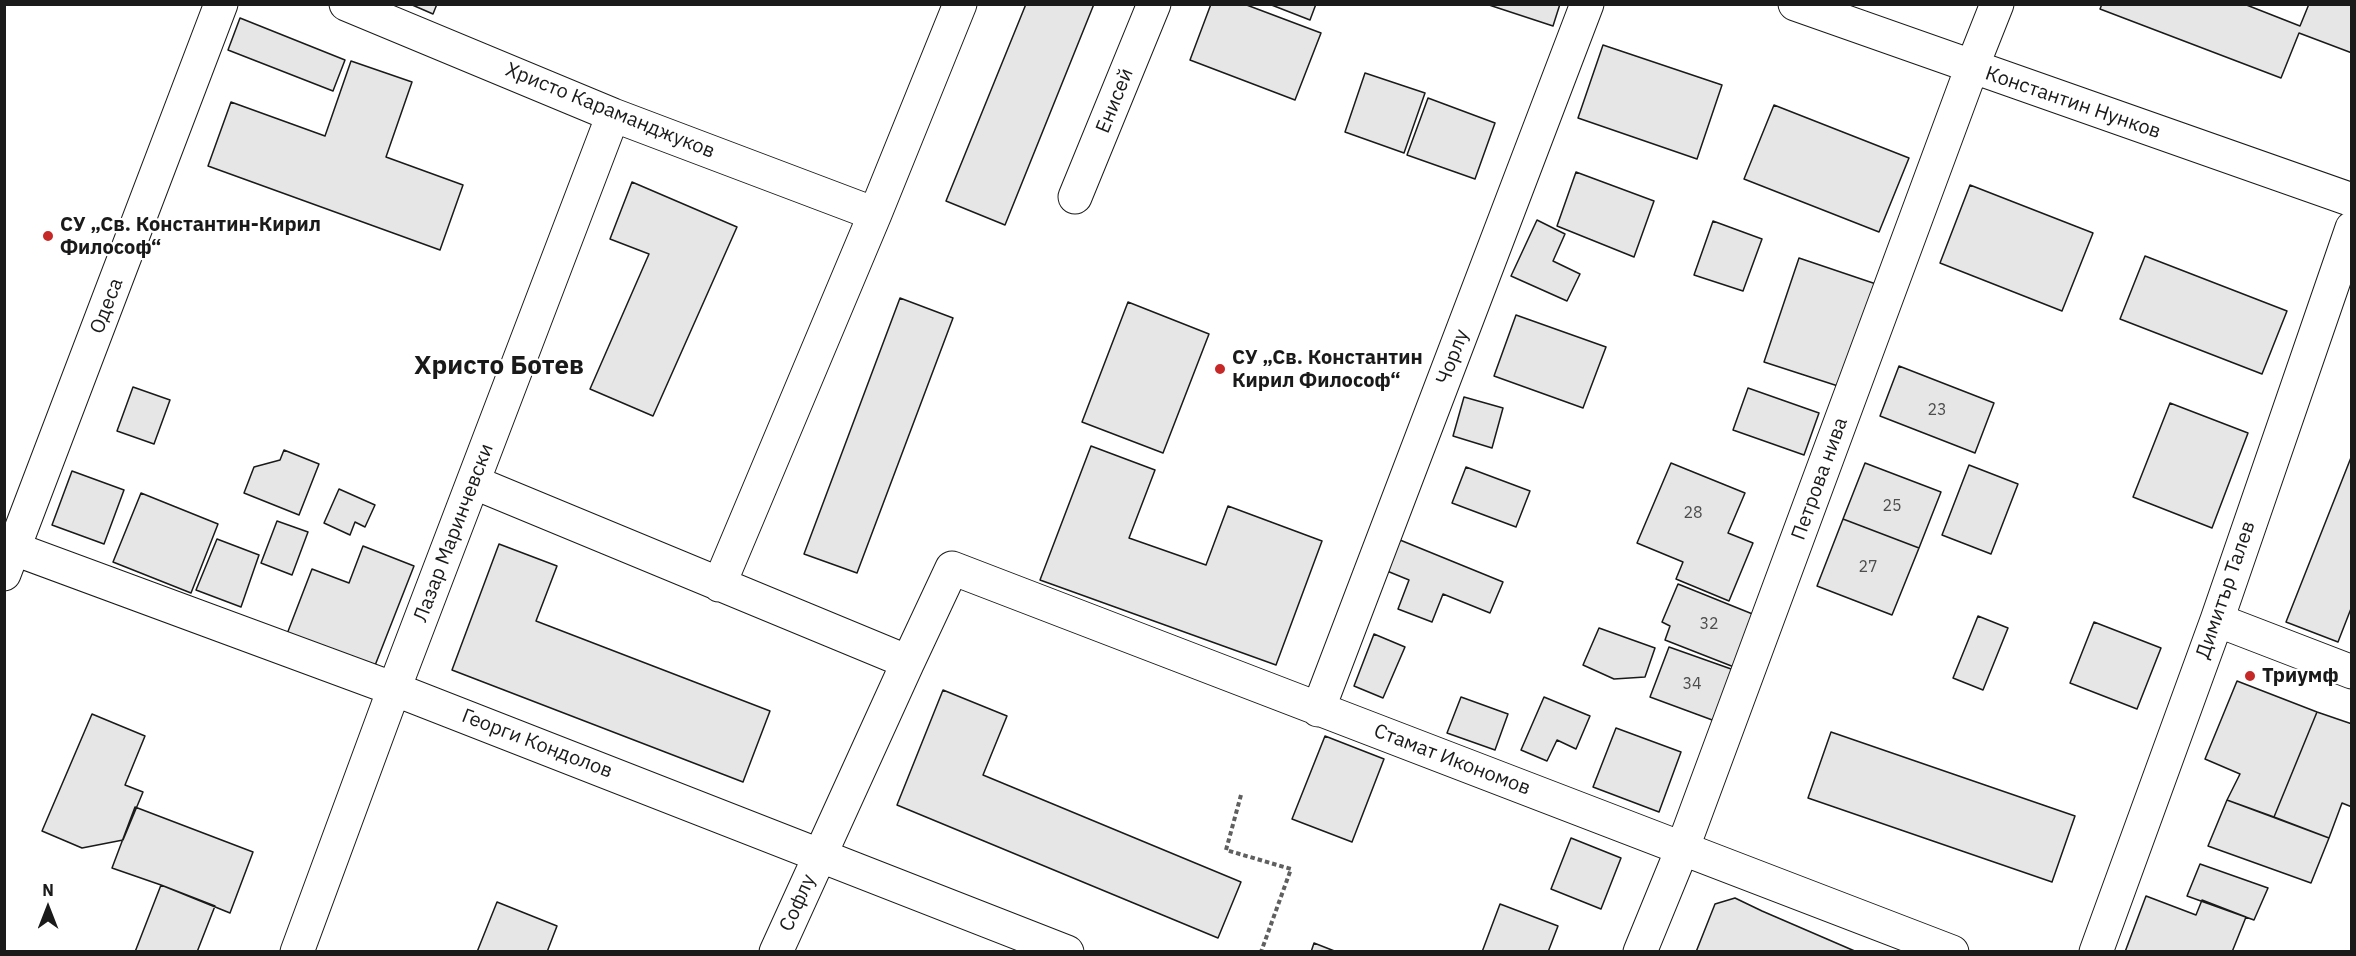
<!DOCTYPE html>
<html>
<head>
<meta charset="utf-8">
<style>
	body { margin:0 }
	#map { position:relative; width:2356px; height:956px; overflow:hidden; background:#fff; font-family:"IBM Plex Sans",sans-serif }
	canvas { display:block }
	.frame { position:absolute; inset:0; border:6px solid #1a1a1a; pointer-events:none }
	.north { position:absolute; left:18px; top:878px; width:60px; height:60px; -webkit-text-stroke:4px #fff; paint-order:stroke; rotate:0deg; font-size:16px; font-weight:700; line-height:24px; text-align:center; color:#1a1a1a }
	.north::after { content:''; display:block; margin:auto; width:21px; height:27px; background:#1a1a1a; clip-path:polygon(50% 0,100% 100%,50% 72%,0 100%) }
</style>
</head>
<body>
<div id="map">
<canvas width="2356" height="956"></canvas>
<div class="frame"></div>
<div class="north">N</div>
</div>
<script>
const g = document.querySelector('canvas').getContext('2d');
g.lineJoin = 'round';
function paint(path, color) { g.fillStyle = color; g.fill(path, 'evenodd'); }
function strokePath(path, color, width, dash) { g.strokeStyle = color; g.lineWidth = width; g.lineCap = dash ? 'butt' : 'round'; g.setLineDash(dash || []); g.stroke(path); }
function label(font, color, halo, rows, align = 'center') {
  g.font = font + ' "IBM Plex Sans",sans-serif'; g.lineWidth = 4.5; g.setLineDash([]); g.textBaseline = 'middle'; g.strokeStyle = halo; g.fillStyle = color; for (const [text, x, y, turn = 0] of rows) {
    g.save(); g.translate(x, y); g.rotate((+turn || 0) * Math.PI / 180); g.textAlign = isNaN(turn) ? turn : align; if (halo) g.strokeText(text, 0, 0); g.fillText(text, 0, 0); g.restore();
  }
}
const building = new Path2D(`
	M 410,4 L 437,4 L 433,14 Z
	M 1026,4 L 1094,4 L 1005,225 L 946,201 Z
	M 1211,4 L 1244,4 L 1321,33 L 1295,100 L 1190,60 Z
	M 1269,4 L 1316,4 L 1310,20 Z
	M 1486,4 L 1560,4 L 1553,26 Z
	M 2102,4 L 2244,4 L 2300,26 L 2309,4 L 2352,4 L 2352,53 L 2299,33 L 2281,78 L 2100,9 Z
	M 240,18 L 345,60 L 333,91 L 228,50 Z
	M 1603,45 L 1722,85 L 1697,159 L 1578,118 Z
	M 351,61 L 412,82 L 386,157 L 463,185 L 440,250 L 208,166 L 231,102 L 325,136 Z
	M 1365,73 L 1425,93 L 1404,153 L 1345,132 Z
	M 1428,98 L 1495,123 L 1475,179 L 1407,155 Z
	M 1774,105 L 1909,158 L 1879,232 L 1744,179 Z
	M 1576,172 L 1654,201 L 1634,257 L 1557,226 Z
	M 632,182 L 737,227 L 653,416 L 590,389 L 649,254 L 610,239 Z
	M 1970,185 L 2093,233 L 2062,311 L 1940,263 Z
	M 1537,220 L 1565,234 L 1553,261 L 1580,274 L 1567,301 L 1511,276 Z
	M 1713,221 L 1762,239 L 1743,291 L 1694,275 Z
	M 2145,256 L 2287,311 L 2262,374 L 2120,319 Z
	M 1799,258 L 1876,284 L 1841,387 L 1764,362 Z
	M 900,298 L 953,318 L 857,573 L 804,554 Z
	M 1128,302 L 1209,334 L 1163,453 L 1082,422 Z
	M 1516,315 L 1606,347 L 1583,408 L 1494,376 Z
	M 1899,366 L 1994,403 L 1975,453 L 1880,416 Z
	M 133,387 L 170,400 L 154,444 L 117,431 Z
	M 1748,388 L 1819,413 L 1804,455 L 1733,430 Z
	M 1464,397 L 1503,408 L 1492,448 L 1453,436 Z
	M 2170,403 L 2248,433 L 2212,528 L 2133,497 Z
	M 1091,446 L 1155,470 L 1129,538 L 1206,565 L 1228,506 L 1322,541 L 1276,665 L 1040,580 Z
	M 284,450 L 319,464 L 299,515 L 244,493 L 254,467 L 280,460 Z
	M 2352,455 L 2352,606 L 2338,642 L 2286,622 Z
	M 1671,463 L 1745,493 L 1728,533 L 1753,543 L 1729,601 L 1676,579 L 1683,562 L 1637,543 Z
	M 1865,463 L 1941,492 L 1919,548 L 1843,519 Z
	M 1969,465 L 2018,484 L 1991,554 L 1942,535 Z
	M 1466,467 L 1530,491 L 1516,527 L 1452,503 Z
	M 72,471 L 124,490 L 104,544 L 52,525 Z
	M 339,489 L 375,505 L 365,527 L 355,522 L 350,535 L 324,523 Z
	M 141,493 L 218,524 L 191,593 L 113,562 Z
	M 1843,519 L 1919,548 L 1892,615 L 1817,586 Z
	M 277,521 L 308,532 L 292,575 L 261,563 Z
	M 217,539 L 259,555 L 241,607 L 196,590 Z
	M 1400,540 L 1503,582 L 1490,613 L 1443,594 L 1432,622 L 1398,609 L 1409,580 L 1387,571 Z
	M 499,544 L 557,566 L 536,621 L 770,711 L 743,782 L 452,670 Z
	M 363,546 L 414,566 L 374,668 L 287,634 L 312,569 L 349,583 Z
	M 1678,584 L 1755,615 L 1734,667 L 1665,640 L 1670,626 L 1662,622 Z
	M 1978,616 L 2008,628 L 1983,690 L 1953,678 Z
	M 2094,622 L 2161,648 L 2137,709 L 2070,683 Z
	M 1599,628 L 1655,648 L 1645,677 L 1614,679 L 1583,665 Z
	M 1374,634 L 1405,647 L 1383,698 L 1354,686 Z
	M 1669,647 L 1734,670 L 1715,721 L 1650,697 Z
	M 2237,681 L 2317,712 L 2274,817 L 2227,800 L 2240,774 L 2205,759 Z
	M 943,690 L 1007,716 L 983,775 L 1241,882 L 1218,938 L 897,805 Z
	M 1461,697 L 1508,714 L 1495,750 L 1447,733 Z
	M 1544,697 L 1590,716 L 1576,749 L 1557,740 L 1547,761 L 1521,750 Z
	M 2317,712 L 2352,724 L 2352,807 L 2342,803 L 2329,838 L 2274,817 Z
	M 92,714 L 145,736 L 125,785 L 143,792 L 123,840 L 82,848 L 42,831 Z
	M 1616,728 L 1681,752 L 1659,812 L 1593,787 Z
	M 1831,732 L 2075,816 L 2052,882 L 1808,798 Z
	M 1325,736 L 1384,759 L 1352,842 L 1292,819 Z
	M 2227,800 L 2329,838 L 2311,883 L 2208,846 Z
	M 135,807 L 253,852 L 230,913 L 161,885 L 112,868 Z
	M 1571,838 L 1621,858 L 1601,909 L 1551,889 Z
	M 2200,864 L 2268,888 L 2254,920 L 2187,896 Z
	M 161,885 L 215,906 L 197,952 L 135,952 Z
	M 2146,896 L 2196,915 L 2202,900 L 2246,917 L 2232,952 L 2125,952 Z
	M 1735,898 L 1762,911 L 1857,952 L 1696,952 L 1715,904 Z
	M 497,902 L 557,926 L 547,952 L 477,952 Z
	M 1500,904 L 1558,926 L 1548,952 L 1482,952 Z
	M 1314,943 L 1337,952 L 1311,952 Z`);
paint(building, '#e6e6e6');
strokePath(building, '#1a1a1a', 1.5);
const minor = new Path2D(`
	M 346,4 L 613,115 L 875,214
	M 1795,4 L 2352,200
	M 1075,197 L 1154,4
	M 473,482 L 908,662 L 952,568 L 1952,952
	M 4,545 L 394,689 L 1067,952
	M 4,574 L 221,4
	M 719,585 L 875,214 L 960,4
	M 2217,620 L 2352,672
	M 1318,710 L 1587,4
	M 297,952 L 394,689 L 613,115
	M 776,952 L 908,662
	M 1640,952 L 1683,847 L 1972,67 L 1997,4
	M 2096,952 L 2217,620 L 2352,228`);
strokePath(minor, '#1a1a1a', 35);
strokePath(new Path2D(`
	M 1241,795 L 1226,850 L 1291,869 L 1261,952`), '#5f5f5f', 4, [4.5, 3]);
strokePath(minor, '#fff', 33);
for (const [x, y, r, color] of [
	[48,236,6,"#c62828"],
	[1220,369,6,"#c62828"],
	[2250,676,6,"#c62828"]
]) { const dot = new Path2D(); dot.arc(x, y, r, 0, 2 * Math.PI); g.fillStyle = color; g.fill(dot); strokePath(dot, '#fff', 2); }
label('16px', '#4d4d4d', null, [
	["23",1937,410],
	["25",1892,506],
	["28",1693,513],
	["27",1868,567],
	["32",1709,624],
	["34",1692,684]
]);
label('20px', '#1a1a1a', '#fff', [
	["Енисей",1115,101,-68],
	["Константин Нунков",2073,103,19],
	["Христо Караманджуков",610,111,22],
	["Одеса",107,306,-69],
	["Чорлу",1453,357,-69],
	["Петрова нива",1820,479,-70],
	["Лазар Маринчевски",454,533,-69],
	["Димитър Талев",2226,590,-71],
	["Георги Кондолов",537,744,21],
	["Стамат Икономов",1452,760,21],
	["Софлу",798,903,-66]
]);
label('bold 20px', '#1a1a1a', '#fff', [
	["СУ „Св. Константин-Кирил",60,225],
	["Философ“",60,248],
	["СУ „Св. Константин",1232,358],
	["Кирил Философ“",1232,381],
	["Триумф",2262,676]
], 'left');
label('bold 26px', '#1a1a1a', '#fff', [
	["Христо Ботев",499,366]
]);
</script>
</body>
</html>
